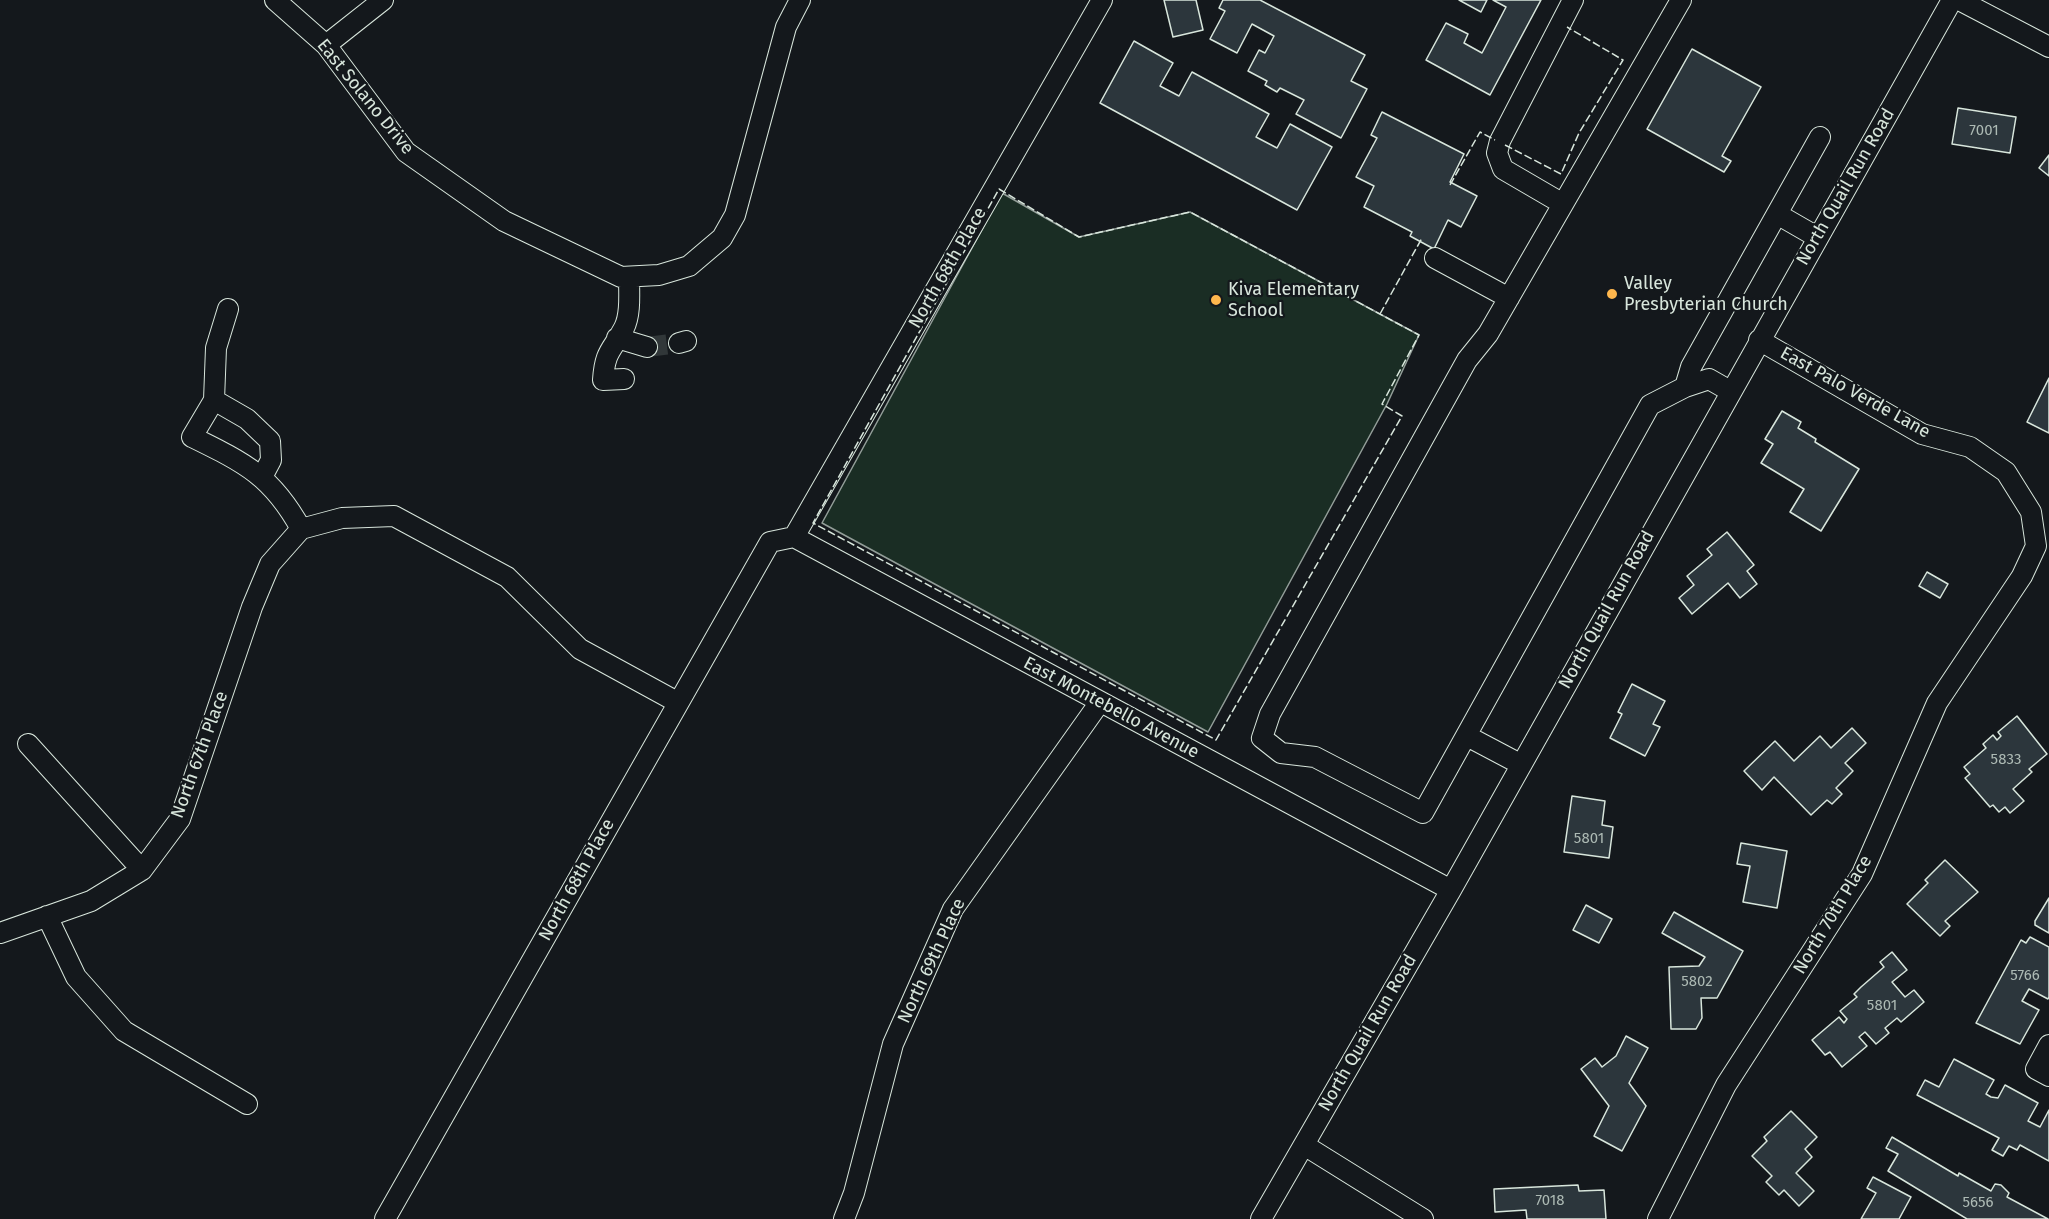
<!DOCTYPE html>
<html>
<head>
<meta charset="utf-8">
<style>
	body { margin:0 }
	canvas { display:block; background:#14181c }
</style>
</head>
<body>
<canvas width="2049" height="1219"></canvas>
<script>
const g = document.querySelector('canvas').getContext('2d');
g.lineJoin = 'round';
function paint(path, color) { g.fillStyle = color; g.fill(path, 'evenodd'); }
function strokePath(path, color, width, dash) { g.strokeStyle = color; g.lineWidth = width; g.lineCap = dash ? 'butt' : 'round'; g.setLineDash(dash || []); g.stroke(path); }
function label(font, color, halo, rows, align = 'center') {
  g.font = font + ' "Fira Sans",sans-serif'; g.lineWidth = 4.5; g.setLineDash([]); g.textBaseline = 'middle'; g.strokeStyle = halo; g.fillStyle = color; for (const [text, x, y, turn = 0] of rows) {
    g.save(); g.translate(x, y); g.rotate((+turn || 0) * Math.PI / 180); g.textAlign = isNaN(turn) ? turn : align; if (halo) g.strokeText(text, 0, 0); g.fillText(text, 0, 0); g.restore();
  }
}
const green = new Path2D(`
	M 1002,193 L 1079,237 L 1190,212 L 1419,335 L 1387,404 L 1208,732 L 822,523 Z`);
paint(green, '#1a2d24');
strokePath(green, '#939e99', 1.5);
const building = new Path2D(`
	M 1164,0 L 1196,0 L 1203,30 L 1173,37 Z
	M 1223,0 L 1260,0 L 1365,55 L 1351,81 L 1367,89 L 1341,138 L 1296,114 L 1304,100 L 1280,88 L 1277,92 L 1265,85 L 1267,81 L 1248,71 L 1259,50 L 1265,53 L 1274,36 L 1252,24 L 1237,53 L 1210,39 L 1225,11 L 1219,8 Z
	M 1459,0 L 1487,0 L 1481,12 Z
	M 1493,0 L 1541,0 L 1490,95 L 1426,60 L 1446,23 L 1468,34 L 1464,43 L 1482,53 L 1506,7 Z
	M 1134,41 L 1173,63 L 1160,86 L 1179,96 L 1192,72 L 1269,114 L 1256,137 L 1277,148 L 1290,124 L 1332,147 L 1297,210 L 1100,103 Z
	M 1692,49 L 1761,87 L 1722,156 L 1731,161 L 1724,172 L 1647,129 Z
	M 1958,108 L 2016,117 L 2010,153 L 1952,144 Z
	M 1382,112 L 1464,154 L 1450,182 L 1477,196 L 1461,227 L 1448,220 L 1434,249 L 1410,236 L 1412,232 L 1364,207 L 1374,186 L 1356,177 L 1377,138 L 1371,135 Z
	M 2049,155 L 2049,176 L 2039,168 Z
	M 2049,378 L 2049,433 L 2027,422 Z
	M 1782,411 L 1801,422 L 1798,428 L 1816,439 L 1815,442 L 1859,469 L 1821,531 L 1790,512 L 1804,489 L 1761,463 L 1773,444 L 1765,439 Z
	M 1727,532 L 1754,565 L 1747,571 L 1757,584 L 1740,598 L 1728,583 L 1692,614 L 1679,598 L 1694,585 L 1687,576 L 1712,555 L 1707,549 Z
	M 1927,572 L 1948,584 L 1940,598 L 1919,586 Z
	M 1632,684 L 1665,701 L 1653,724 L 1660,727 L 1645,756 L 1610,738 L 1622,714 L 1618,712 Z
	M 2017,716 L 2047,754 L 2029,769 L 2032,772 L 2013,789 L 2024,801 L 2010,813 L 2005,807 L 1999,812 L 1993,805 L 1990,807 L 1965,778 L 1970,774 L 1964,767 L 1986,748 L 1983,744 L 1993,735 L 1997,740 L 2001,736 L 1998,732 Z
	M 1852,728 L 1866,743 L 1845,763 L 1853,771 L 1836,788 L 1842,794 L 1832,804 L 1827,800 L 1811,815 L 1774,777 L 1762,790 L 1744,771 L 1775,741 L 1794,761 L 1820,736 L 1831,748 Z
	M 1572,796 L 1605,801 L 1602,825 L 1613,827 L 1609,858 L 1564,852 Z
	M 1741,843 L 1787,851 L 1777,908 L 1743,902 L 1750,866 L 1737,864 Z
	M 1945,860 L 1978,892 L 1945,921 L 1950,926 L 1940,936 L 1907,904 L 1928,883 L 1925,880 Z
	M 2049,898 L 2049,933 L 2035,925 L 2035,921 Z
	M 1586,905 L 1612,919 L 1599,943 L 1573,930 Z
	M 1674,912 L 1743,951 L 1717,998 L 1701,998 L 1702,1018 L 1696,1029 L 1671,1029 L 1669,967 L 1699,966 L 1705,957 L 1662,933 Z
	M 2030,937 L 2049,947 L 2049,997 L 2048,999 L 2029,989 L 2022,1001 L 2039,1010 L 2020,1044 L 1976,1023 L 2021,940 L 2026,943 Z
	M 1892,952 L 1907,970 L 1892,982 L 1905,997 L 1914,990 L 1924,1002 L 1901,1022 L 1897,1018 L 1885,1028 L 1889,1033 L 1876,1044 L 1865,1032 L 1859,1037 L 1867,1046 L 1842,1067 L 1830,1052 L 1825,1055 L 1812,1040 L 1839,1017 L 1844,1023 L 1847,1019 L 1840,1011 L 1857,997 L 1854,994 L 1861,987 L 1884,967 L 1880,962 Z
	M 1626,1036 L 1648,1048 L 1629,1083 L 1646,1106 L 1622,1151 L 1594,1136 L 1609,1106 L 1581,1069 L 1595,1058 L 1602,1067 L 1616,1056 Z
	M 1954,1059 L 1994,1080 L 1986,1094 L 1991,1097 L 1998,1098 L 2005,1085 L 2038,1103 L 2028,1121 L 2040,1127 L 2049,1110 L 2049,1161 L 2020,1145 L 2017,1150 L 2009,1146 L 2003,1156 L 1992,1150 L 1999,1138 L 1917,1095 L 1925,1080 L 1939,1087 Z
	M 1791,1111 L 1817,1137 L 1805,1149 L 1812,1157 L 1796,1173 L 1814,1191 L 1799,1206 L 1784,1190 L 1779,1195 L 1766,1182 L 1772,1176 L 1752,1156 L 1767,1141 L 1764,1137 Z
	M 1892,1137 L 1958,1176 L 1959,1173 L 1991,1191 L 1995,1184 L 2001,1185 L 2009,1193 L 2007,1197 L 2048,1219 L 1967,1219 L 1888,1171 L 1898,1154 L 1886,1148 Z
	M 1873,1177 L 1911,1197 L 1899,1219 L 1861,1219 L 1876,1193 L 1867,1188 Z
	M 1578,1185 L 1579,1191 L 1604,1190 L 1606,1219 L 1527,1219 L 1526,1210 L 1495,1212 L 1494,1189 Z`);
paint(building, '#2c363c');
strokePath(building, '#d8e6dc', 1.5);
strokePath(new Path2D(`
	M 647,347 L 679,343`), '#313739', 20, [20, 10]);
const minor = new Path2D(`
	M 275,0 L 326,45 L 406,152 L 504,221 L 621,277 L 659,275 L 689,266 L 722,238 L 735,215 L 786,27 L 800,0
	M 1681,0 L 1488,334 L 1467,360 L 1270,714 L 1262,738 L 1281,753 L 1315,757 L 1423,813 L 1650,405 L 1685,387 L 1691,367 L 1820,137
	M 1959,0 L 2049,47
	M 326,45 L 383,0
	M 1563,204 L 1503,169 L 1497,153 L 1500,141 L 1573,0
	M 1777,214 L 1817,237
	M 1435,258 L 1509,298
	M 228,309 L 216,348 L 214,400 L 192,437 C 245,463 272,476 301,529
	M 617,338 L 647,347
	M 679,343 L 686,341
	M 624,379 L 603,380 C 605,350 612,351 624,328 C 631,314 629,293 629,277
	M 1685,387 L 1709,379 L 1730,391
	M 214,400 L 247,419 L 270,441 L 271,460 L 262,477
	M 301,529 L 342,518 L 394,516 L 507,577 L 580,649 L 677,702
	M 794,537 L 1102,0
	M 1467,736 L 1520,764
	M 28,744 L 142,870
	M 47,916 L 76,977 L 124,1031 L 247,1104
	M 0,933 L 91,901 L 142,870 L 180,819 L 252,607 L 270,564 L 301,529
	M 2049,1045 L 2036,1069 L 2049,1076
	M 1304,1145 L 1423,1219
	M 385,1219 L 770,542 L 794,537 L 1451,890
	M 844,1219 L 854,1193 L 893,1044 L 953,909 L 1100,702
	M 1261,1219 L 1451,890 L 1952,0
	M 1658,1219 L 1726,1085 L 1862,874 L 1937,703 L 2022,576 L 2036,546 L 2031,512 L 2006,472 L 1970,447 L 1922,434 L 1759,340`);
strokePath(minor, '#d8e6dc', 22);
strokePath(minor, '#14181c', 20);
strokePath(new Path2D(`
	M 1505,145 L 1561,174 L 1579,133 L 1623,60 L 1567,27
	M 1450,185 L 1480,132 L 1495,140
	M 999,189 L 1079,237 L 1190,212 L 1419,335 L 1382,404 L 1402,416 L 1216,740 L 813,523 Z
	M 1380,314 L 1422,238`), '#d8e6dc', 1.5, [8, 3]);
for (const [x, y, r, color] of [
	[1612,294,6,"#ffb74d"],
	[1216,300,6,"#ffb74d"]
]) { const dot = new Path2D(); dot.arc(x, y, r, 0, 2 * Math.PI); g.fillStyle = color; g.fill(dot); strokePath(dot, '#14181c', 2); }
label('15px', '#adbab4', null, [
	["7001",1984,131],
	["5833",2006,760],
	["5801",1589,839],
	["5766",2025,976],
	["5802",1697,982],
	["5801",1882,1006],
	["7018",1550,1201],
	["5656",1978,1203]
]);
label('18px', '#d8e6dc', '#14181c', [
	["East Solano Drive",365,97,51],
	["North Quail Run Road",1846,187,-60],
	["North 68th Place",948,268,-60],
	["East Palo Verde Lane",1855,393,29],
	["North Quail Run Road",1607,610,-61],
	["East Montebello Avenue",1111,708,28],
	["North 67th Place",200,755,-70],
	["North 68th Place",577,880,-61],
	["North 70th Place",1833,915,-59],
	["North 69th Place",932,961,-65],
	["North Quail Run Road",1368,1033,-60]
]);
label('18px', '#d8e6dc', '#14181c', [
	["Valley",1624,284],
	["Presbyterian Church",1624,305],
	["Kiva Elementary",1228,290],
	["School",1228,311]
], 'left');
</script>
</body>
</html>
